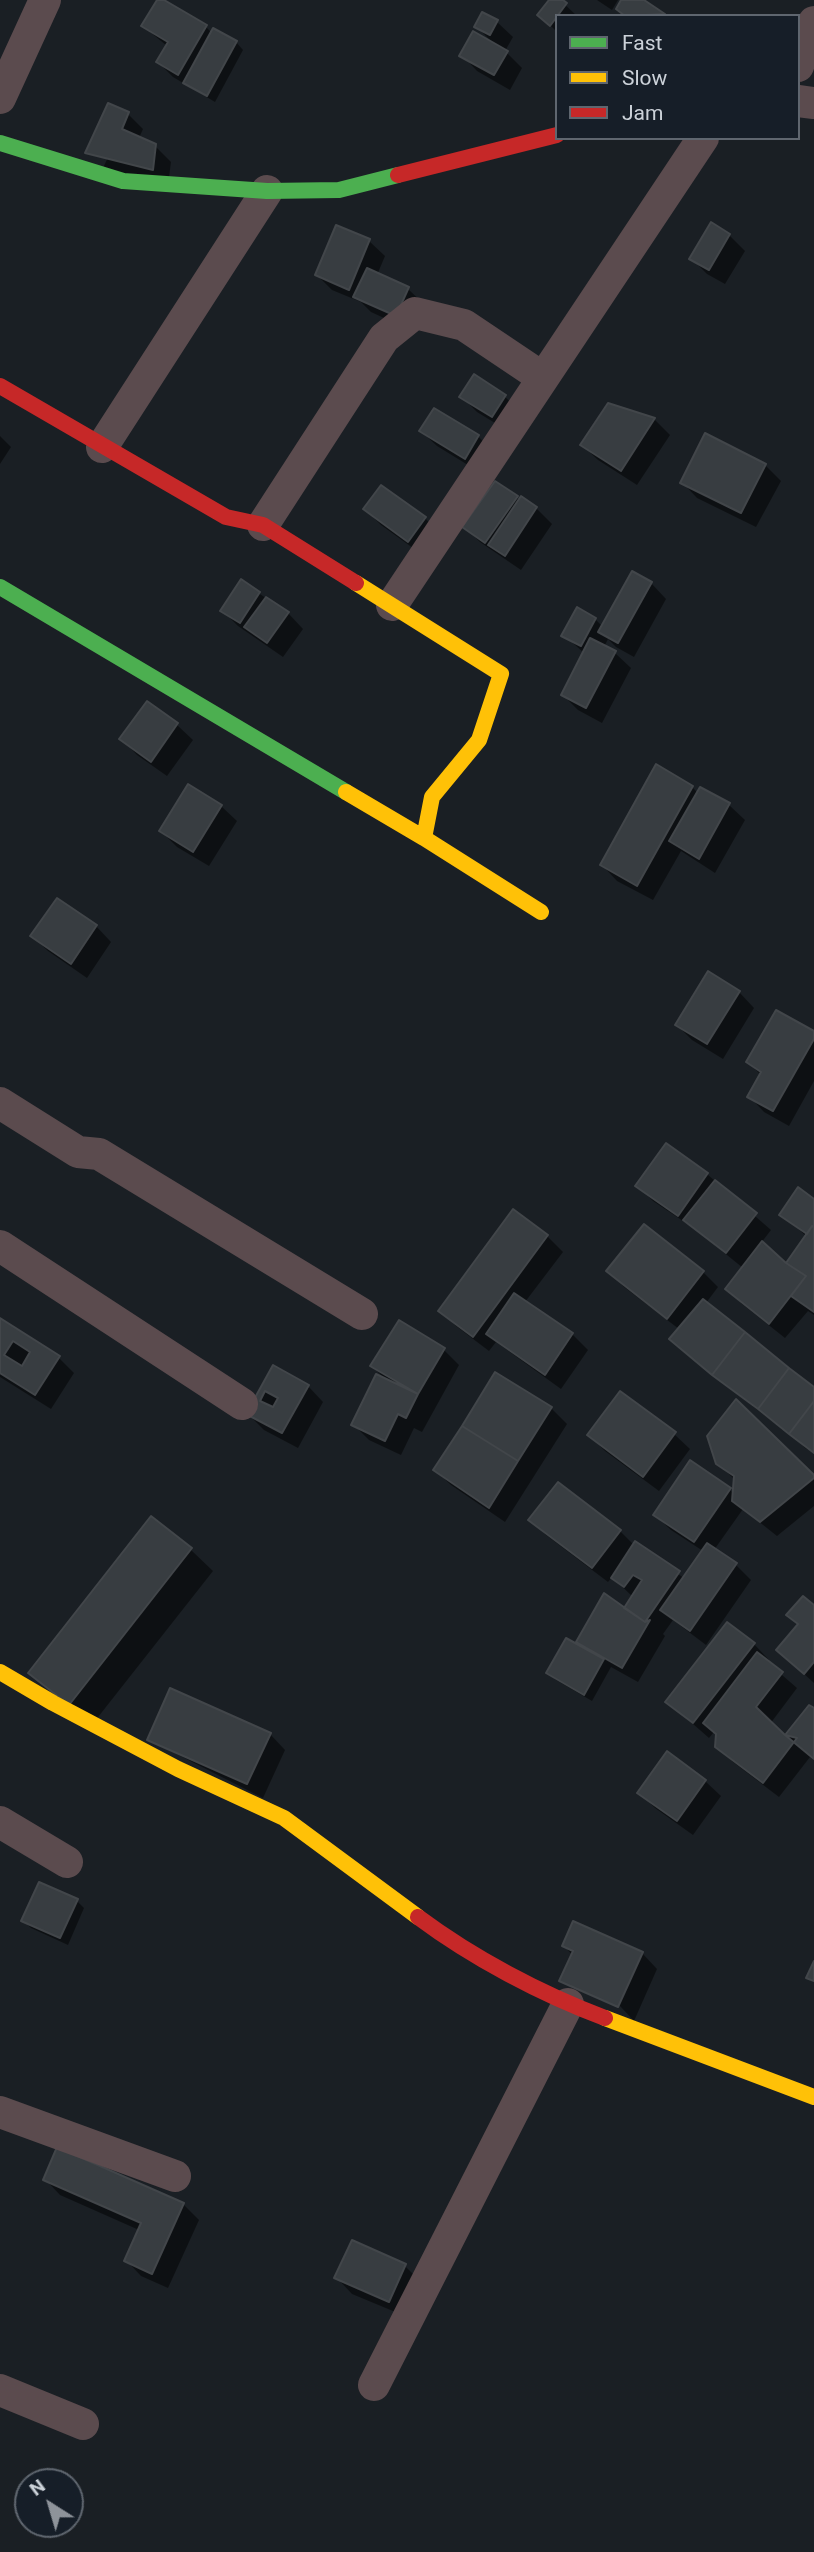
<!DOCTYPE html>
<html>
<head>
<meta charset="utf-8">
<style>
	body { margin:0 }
	#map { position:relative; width:814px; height:2552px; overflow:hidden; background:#1a1f24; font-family:Roboto,sans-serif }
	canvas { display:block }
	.legend { position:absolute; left:555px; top:14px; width:245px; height:126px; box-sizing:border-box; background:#161e28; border:2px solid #5f666f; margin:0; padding:9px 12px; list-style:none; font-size:21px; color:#ccd2d9 }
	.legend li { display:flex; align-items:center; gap:14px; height:35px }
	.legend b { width:35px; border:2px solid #5f666f }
	.north { position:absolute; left:14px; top:2468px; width:70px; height:70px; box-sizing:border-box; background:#161e28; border:2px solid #5f666f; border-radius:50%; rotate:323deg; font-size:19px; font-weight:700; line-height:28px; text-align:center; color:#ccd2d9 }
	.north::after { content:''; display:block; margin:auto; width:24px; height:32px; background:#8e939a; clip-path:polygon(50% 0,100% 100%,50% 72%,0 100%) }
</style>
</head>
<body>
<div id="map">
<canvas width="814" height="2552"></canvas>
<ul class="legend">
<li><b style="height:9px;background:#4caf50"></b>Fast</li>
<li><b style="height:9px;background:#ffc107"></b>Slow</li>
<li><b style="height:9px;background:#c62828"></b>Jam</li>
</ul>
<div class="north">N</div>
</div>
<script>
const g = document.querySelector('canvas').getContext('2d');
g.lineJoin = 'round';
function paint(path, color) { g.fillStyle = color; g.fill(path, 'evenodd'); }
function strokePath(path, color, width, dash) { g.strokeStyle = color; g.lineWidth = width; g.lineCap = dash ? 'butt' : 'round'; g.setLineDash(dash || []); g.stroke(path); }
paint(new Path2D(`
	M 159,0 L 206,27 L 212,33 L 236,42 L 243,50 L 215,102 L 173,77 L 158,62 L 167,46 L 143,26 Z
	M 551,0 L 560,0 L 577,16 L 557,16 L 557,32 L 540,15 Z
	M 597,0 L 618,0 L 612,10 Z
	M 624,0 L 640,0 L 664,16 L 625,16 L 618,9 Z
	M 483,15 L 497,22 L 513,37 L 505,51 L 522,68 L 510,90 L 477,71 L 462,55 L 492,42 L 477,27 Z
	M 128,114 L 143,129 L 139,138 L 155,146 L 171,162 L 168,185 L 103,168 Z
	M 337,227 L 369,241 L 385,256 L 377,275 L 408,289 L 424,304 L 412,331 L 371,312 L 361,302 L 332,290 L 317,275 Z
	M 729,235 L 745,251 L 725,284 L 707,274 L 691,258 Z
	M 461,396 L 504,396 L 520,411 L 508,431 L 477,412 Z
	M 608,405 L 654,419 L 670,435 L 637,485 L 598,460 L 582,445 Z
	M 421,431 L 478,436 L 493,452 L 481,473 L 437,446 Z
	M 0,436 L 11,447 L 0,464 Z
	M 765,465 L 781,481 L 756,527 L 697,498 L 682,482 Z
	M 517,498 L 536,508 L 552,524 L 521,570 L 480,542 L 465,527 Z
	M 365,509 L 425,518 L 440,534 L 424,556 L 381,525 Z
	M 242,582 L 288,613 L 303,629 L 283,657 L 238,626 L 223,611 Z
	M 651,583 L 666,599 L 634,657 L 616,647 L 608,639 L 604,647 L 615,653 L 631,668 L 602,723 L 578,710 L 563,695 L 584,653 L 564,635 L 595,619 L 603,627 Z
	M 148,703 L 177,725 L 193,740 L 167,776 L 137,755 L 122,739 Z
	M 692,787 L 698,793 L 729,805 L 745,820 L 715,873 L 681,851 L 653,900 L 617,881 L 602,865 Z
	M 221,806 L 237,821 L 209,866 L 177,847 L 161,831 Z
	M 96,926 L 111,942 L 87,978 L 48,951 L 32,936 Z
	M 739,992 L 754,1008 L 723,1059 L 692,1040 L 677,1025 Z
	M 814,1033 L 814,1081 L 789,1126 L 764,1112 L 749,1096 L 761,1075 L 748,1062 Z
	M 707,1174 L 771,1230 L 761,1243 L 786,1265 L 807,1237 L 782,1214 L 814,1201 L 814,1315 L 808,1311 L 785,1338 L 742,1304 L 727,1289 L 743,1268 L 695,1229 L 653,1201 L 637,1185 Z
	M 514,1212 L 547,1236 L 563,1252 L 525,1302 L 572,1334 L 588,1350 L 561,1389 L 496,1342 L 489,1351 L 456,1326 L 440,1310 Z
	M 609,1271 L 703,1272 L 718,1287 L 706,1303 L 814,1388 L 814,1453 L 805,1448 L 784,1426 L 781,1429 L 783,1430 L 686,1354 L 671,1339 L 679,1329 L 624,1287 Z
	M 0,1320 L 59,1358 L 74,1373 L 51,1409 L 0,1377 Z
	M 444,1350 L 459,1365 L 422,1432 L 414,1428 L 401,1455 L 369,1440 L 353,1424 L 386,1380 L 372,1366 Z
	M 274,1368 L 308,1386 L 323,1402 L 298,1448 L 264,1430 L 248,1414 Z
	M 551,1408 L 567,1424 L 505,1522 L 451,1485 L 435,1470 Z
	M 674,1434 L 690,1449 L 659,1491 L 605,1451 L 589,1435 Z
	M 718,1463 L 814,1478 L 814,1506 L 777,1536 L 743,1509 L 714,1550 L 736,1565 L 751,1580 L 706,1645 L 673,1620 L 663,1634 L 665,1636 L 638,1682 L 611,1667 L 592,1701 L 556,1680 L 548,1673 L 588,1651 L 578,1642 L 624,1610 L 633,1597 L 612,1577 L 608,1582 L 546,1535 L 530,1520 L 620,1531 L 634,1545 L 684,1578 L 703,1551 L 671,1530 L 655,1515 L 730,1490 L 734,1494 L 734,1479 Z
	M 151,1518 L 191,1550 L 213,1571 L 91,1726 L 52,1694 Z
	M 814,1607 L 814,1683 L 778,1650 Z
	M 754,1644 L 769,1660 L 767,1662 L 797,1688 L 770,1724 L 785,1738 L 814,1710 L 814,1760 L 810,1757 L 779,1797 L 733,1762 L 717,1747 L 718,1736 L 714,1732 L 709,1738 L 668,1702 Z
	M 270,1734 L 285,1750 L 263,1798 L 149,1740 Z
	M 667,1754 L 705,1781 L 721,1796 L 693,1835 L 655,1808 L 640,1793 Z
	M 77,1901 L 84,1908 L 68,1945 L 31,1928 L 24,1921 Z
	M 564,1946 L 642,1953 L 657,1969 L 634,2021 Z
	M 45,2179 L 183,2204 L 199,2220 L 168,2288 L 141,2276 L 126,2260 L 139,2230 L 60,2195 Z
	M 405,2266 L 420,2281 L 405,2316 L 352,2294 L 337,2278 Z`), '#0007');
const building = new Path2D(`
	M 157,0 L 164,0 L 207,25 L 178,75 L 156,62 L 168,42 L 141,26 Z
	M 549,0 L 563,0 L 567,3 L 550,26 L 537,15 Z
	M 621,0 L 644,0 L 665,14 L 625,16 L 616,9 Z
	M 482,12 L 498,20 L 490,35 L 474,27 Z
	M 213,28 L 237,41 L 207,96 L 183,83 Z
	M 473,31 L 508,51 L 494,75 L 459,56 Z
	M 108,103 L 129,112 L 122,129 L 156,144 L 153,170 L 85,153 Z
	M 711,222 L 730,234 L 709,270 L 689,259 Z
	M 336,225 L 370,239 L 349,290 L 315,275 Z
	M 367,268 L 409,287 L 396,316 L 353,297 Z
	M 474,374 L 506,395 L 492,417 L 459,397 Z
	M 608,403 L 655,418 L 621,471 L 580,445 Z
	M 434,408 L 479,435 L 465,459 L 419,431 Z
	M 705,433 L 766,464 L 741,513 L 680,483 Z
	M 495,481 L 518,496 L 485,543 L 462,527 Z
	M 381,485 L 426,517 L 408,542 L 363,509 Z
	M 521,496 L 537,507 L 505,556 L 488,545 Z
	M 632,571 L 652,582 L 618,643 L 598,632 Z
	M 241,579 L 260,592 L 240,623 L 220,611 Z
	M 266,597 L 289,612 L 267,643 L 244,627 Z
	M 577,607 L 596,618 L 581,646 L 561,636 Z
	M 590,638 L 616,651 L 586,708 L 561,695 Z
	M 147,701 L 178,723 L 151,762 L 119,739 Z
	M 656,764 L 693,786 L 637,886 L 600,865 Z
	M 188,784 L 222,805 L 193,852 L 159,831 Z
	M 700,787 L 730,803 L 699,859 L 669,841 Z
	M 57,898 L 97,925 L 71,964 L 30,936 Z
	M 708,971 L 740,991 L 707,1044 L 675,1025 Z
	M 776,1010 L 814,1031 L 814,1039 L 773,1111 L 747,1097 L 761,1072 L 746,1062 Z
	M 666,1143 L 708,1173 L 678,1216 L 635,1186 Z
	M 715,1180 L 757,1213 L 726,1253 L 683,1220 Z
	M 798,1187 L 814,1199 L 814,1227 L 812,1226 L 807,1234 L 779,1215 Z
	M 513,1209 L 548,1235 L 473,1337 L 438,1311 Z
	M 644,1224 L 704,1271 L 667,1319 L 606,1271 Z
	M 812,1226 L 814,1227 L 814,1312 L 791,1296 L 806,1276 L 786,1263 Z
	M 762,1241 L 786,1263 L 806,1276 L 769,1324 L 725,1289 Z
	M 514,1293 L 573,1333 L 545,1375 L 486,1334 Z
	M 703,1299 L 745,1332 L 712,1375 L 669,1339 Z
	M 0,1318 L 60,1356 L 35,1395 L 0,1373 ZM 13,1341 L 30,1352 L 22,1366 L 4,1355 Z
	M 399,1320 L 445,1348 L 418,1394 L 370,1366 Z
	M 745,1332 L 789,1368 L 758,1409 L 712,1375 Z
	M 273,1365 L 309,1385 L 282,1433 L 246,1414 ZM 265,1391 L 278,1398 L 273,1407 L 260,1401 Z
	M 789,1368 L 814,1387 L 814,1401 L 789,1434 L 758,1409 Z
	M 495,1372 L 552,1407 L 518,1461 L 462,1426 Z
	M 376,1374 L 418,1394 L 406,1418 L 398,1414 L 385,1441 L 351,1425 Z
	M 620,1391 L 676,1432 L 643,1477 L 587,1435 Z
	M 736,1399 L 814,1475 L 814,1478 L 760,1522 L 732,1501 L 734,1476 L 716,1464 L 707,1436 Z
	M 814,1401 L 814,1453 L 789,1434 Z
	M 462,1426 L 518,1461 L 489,1508 L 433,1470 Z
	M 690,1460 L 731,1488 L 694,1542 L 653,1515 Z
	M 558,1482 L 621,1530 L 592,1568 L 528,1520 Z
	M 151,1516 L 192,1548 L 69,1705 L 28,1673 Z
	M 635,1541 L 680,1571 L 645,1622 L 624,1608 L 642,1580 L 633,1575 L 624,1587 L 611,1578 Z
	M 707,1543 L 737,1563 L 690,1631 L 660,1610 Z
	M 604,1593 L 645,1622 L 650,1620 L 622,1668 L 576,1642 Z
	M 803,1596 L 814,1605 L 814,1662 L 804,1674 L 776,1650 L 798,1624 L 786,1615 Z
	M 727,1622 L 755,1643 L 693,1723 L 665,1702 Z
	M 566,1638 L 604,1659 L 584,1695 L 546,1673 Z
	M 757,1652 L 783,1672 L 756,1707 L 785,1735 L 797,1738 L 763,1783 L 715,1747 L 716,1734 L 703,1723 Z
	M 170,1688 L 271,1733 L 247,1784 L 147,1740 Z
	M 809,1705 L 814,1708 L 814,1759 L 785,1735 Z
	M 667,1751 L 706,1780 L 677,1821 L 637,1793 Z
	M 39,1882 L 78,1899 L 60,1938 L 21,1921 Z
	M 573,1921 L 643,1952 L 618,2007 L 559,1981 L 573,1951 L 562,1946 Z
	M 814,1961 L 814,1981 L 806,1978 Z
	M 57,2147 L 184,2203 L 152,2274 L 124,2261 L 141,2223 L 43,2180 Z
	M 352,2240 L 406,2264 L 389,2302 L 334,2278 Z`);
paint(building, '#383d41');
strokePath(building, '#42464a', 2);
strokePath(new Path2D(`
	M 798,66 L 814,22
	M 0,98 L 45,0
	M 798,101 L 814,103
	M 102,447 L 267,191
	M 263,525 L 384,338 L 415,313 L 464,325 L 543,378
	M 392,605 L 703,138
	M 0,1103 L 78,1152 L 99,1154 L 362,1314
	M 0,1246 L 242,1404
	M 0,1822 L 67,1862
	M 0,2112 L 175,2176
	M 374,2385 L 568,2004
	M 0,2390 L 83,2424`), '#5b4b4e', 32);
strokePath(new Path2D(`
	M 0,143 L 123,181 L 267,191 L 339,190 L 398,175
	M 0,587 L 346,792`), '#4caf50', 16);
strokePath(new Path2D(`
	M 356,583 L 501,674 L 479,740 L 432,797 L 424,838 L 541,912
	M 346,792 L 424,838
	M 0,1672 L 53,1703 L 178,1769 L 284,1818 L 418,1917
	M 605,2018 L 814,2097`), '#ffc107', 16);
strokePath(new Path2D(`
	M 398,175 L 557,135
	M 0,386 L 226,517 L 263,525 L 356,583
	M 418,1917 C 473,1958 541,1994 605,2018`), '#c62828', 16);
</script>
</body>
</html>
